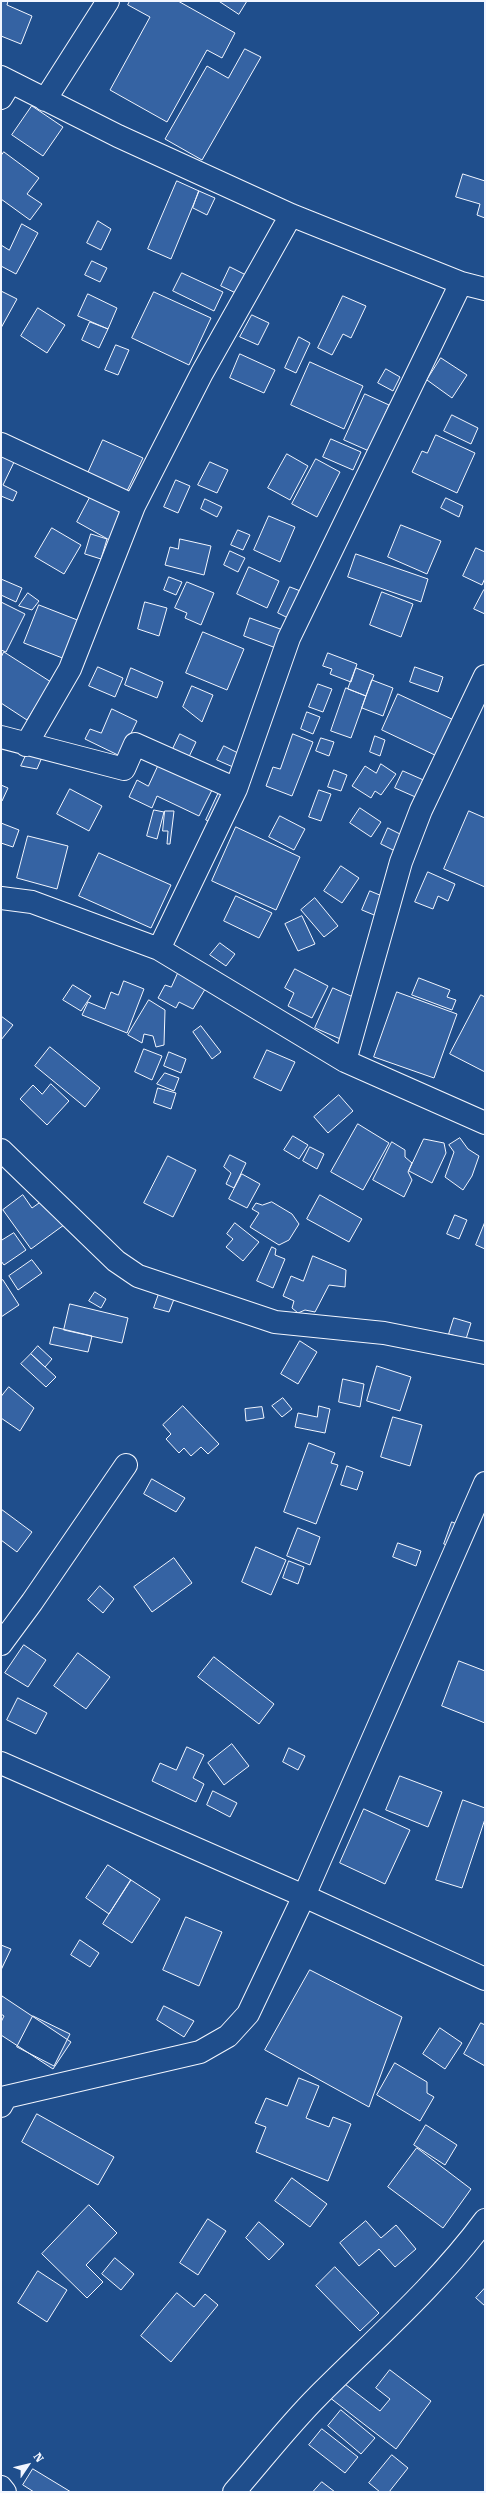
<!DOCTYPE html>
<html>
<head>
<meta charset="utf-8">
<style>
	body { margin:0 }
	#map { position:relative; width:486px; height:2493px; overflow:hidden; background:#1f4e8c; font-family:"Roboto Serif",serif }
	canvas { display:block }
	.frame { position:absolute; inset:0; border:2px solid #f2f6ff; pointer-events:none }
	.north { position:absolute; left:8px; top:2445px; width:40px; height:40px; -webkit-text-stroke:3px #1f4e8c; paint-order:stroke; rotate:55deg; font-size:11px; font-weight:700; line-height:16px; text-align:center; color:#f2f6ff }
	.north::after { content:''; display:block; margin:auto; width:14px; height:18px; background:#f2f6ff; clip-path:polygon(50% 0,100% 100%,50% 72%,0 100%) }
</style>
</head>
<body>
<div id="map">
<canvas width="486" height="2493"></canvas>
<div class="frame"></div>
<div class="north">N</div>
</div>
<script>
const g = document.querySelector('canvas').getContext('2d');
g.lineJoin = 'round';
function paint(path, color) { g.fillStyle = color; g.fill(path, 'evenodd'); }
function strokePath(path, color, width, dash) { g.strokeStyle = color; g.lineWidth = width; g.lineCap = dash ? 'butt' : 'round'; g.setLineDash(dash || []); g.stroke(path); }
const building = new Path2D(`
	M 1,1 L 8,1 L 7,5 L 32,16 L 21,44 L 1,36 Z
	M 130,1 L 178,1 L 235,33 L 222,58 L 207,50 L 167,122 L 110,90 L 150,17 L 128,5 Z
	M 219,1 L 247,1 L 239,14 Z
	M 245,49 L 261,57 L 202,160 L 165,139 L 207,66 L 228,78 Z
	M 32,106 L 63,127 L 43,156 L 12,135 Z
	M 4,152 L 39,178 L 27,194 L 42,204 L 30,220 L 1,199 L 1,156 Z
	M 463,174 L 485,181 L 485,218 L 477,215 L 480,204 L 456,197 Z
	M 177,181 L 199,191 L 171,259 L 148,249 Z
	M 199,191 L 215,198 L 207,215 L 193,208 Z
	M 98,221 L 111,229 L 101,250 L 87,243 Z
	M 22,224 L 38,233 L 16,274 L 1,266 L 1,245 L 9,250 Z
	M 92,261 L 107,268 L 100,282 L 85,275 Z
	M 230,267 L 248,276 L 240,295 L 221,286 Z
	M 182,273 L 223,292 L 214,311 L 173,291 Z
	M 1,291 L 17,299 L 1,328 Z
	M 154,292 L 211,318 L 189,365 L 132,338 Z
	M 88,294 L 117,308 L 108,329 L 78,316 Z
	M 343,296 L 366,306 L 351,338 L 343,334 L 332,355 L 318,348 Z
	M 38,308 L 65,325 L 47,353 L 21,336 Z
	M 252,315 L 269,323 L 258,345 L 240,337 Z
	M 90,322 L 108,329 L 99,348 L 82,340 Z
	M 299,337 L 310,343 L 296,373 L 285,368 Z
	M 116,345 L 129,350 L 118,375 L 105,370 Z
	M 240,354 L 275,370 L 264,393 L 230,378 Z
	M 441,358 L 467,375 L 452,398 L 427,380 Z
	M 310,362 L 363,386 L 344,429 L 291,405 Z
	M 386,369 L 400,377 L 393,391 L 378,383 Z
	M 365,394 L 389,405 L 369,451 L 344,440 Z
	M 452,415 L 478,428 L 471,444 L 444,431 Z
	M 436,435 L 475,453 L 457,493 L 412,472 L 422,451 L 427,453 Z
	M 331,439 L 361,452 L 353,470 L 323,457 Z
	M 103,440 L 143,458 L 127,491 L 88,473 Z
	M 1,451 L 16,458 L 3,485 L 17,492 L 13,501 L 1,496 Z
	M 287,454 L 308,466 L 290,500 L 268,488 Z
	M 316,459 L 340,472 L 317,517 L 292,504 Z
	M 210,462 L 228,470 L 217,493 L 198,485 Z
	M 176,480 L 190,486 L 178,513 L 164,507 Z
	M 94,490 L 130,509 L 113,542 L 77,522 Z
	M 446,498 L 463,506 L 459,517 L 441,508 Z
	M 205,499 L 222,507 L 217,517 L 201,509 Z
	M 269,516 L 295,527 L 280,562 L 254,550 Z
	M 401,525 L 441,541 L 427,574 L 388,557 Z
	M 52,528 L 81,545 L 64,574 L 35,557 Z
	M 238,530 L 250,535 L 243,550 L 231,545 Z
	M 91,534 L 107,539 L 101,559 L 85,554 Z
	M 180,539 L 211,546 L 204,575 L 165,565 L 170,547 L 178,549 Z
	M 476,548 L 485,552 L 485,578 L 482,585 L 463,576 Z
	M 230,551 L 245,558 L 238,572 L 224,565 Z
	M 356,554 L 428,579 L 421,602 L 348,577 Z
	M 249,567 L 279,581 L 267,608 L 237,594 Z
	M 169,577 L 182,582 L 176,595 L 164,590 Z
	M 1,579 L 22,588 L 16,602 L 1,595 Z
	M 187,582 L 214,593 L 201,625 L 185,618 L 187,613 L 175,608 Z
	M 290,587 L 303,592 L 290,619 L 278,613 Z
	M 484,590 L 485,591 L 485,614 L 474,609 Z
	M 382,592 L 413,604 L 401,637 L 370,625 Z
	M 28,593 L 39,601 L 32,610 L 19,606 Z
	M 1,602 L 25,614 L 6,652 L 1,650 Z
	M 145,602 L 167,608 L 159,636 L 138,629 Z
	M 39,605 L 85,623 L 70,661 L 24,643 Z
	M 250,618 L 283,630 L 276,648 L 244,636 Z
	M 203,632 L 244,649 L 227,690 L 186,673 Z
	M 4,652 L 51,682 L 27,720 L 1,703 L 1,658 Z
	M 328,653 L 357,664 L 351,682 L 330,674 L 332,669 L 323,666 Z
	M 98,667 L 123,678 L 115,697 L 89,686 Z
	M 415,667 L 443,677 L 438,692 L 410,682 Z
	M 131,668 L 163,682 L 157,698 L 125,685 Z
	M 356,668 L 374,675 L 366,696 L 348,689 Z
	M 372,680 L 393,688 L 383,716 L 362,708 Z
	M 318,684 L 332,689 L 323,712 L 309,707 Z
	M 192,686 L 213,695 L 202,722 L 183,707 Z
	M 346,688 L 366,696 L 351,738 L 331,731 Z
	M 398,694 L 456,721 L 439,757 L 382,730 Z
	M 112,709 L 137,721 L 120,756 L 85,739 L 90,729 L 101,733 Z
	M 307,712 L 320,717 L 313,734 L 301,729 Z
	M 180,734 L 196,742 L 187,761 L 171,753 Z
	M 293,734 L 313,742 L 292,796 L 266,786 L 273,767 L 280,769 Z
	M 375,736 L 385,740 L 380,756 L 370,752 Z
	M 321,738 L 334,742 L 329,756 L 316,751 Z
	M 224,746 L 240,754 L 233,767 L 217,760 Z
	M 29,749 L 43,755 L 37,769 L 21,766 Z
	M 160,762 L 213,788 L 199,816 L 157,796 L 152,808 L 129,797 L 137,780 L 148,786 Z
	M 381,764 L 396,774 L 381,795 L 375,791 L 371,798 L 352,786 L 365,766 L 376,773 Z
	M 334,770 L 347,775 L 341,791 L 328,787 Z
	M 403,771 L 428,782 L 420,799 L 395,788 Z
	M 1,785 L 8,788 L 2,801 L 1,800 Z
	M 70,789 L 102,806 L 89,831 L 57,814 Z
	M 319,790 L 331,794 L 321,821 L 309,817 Z
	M 219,792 L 227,796 L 210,822 L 206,820 Z
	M 360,808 L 381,822 L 371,837 L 350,823 Z
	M 154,810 L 164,812 L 157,839 L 147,836 Z
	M 165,811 L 174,811 L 170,844 L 167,844 L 168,831 L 163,831 Z
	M 469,811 L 485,818 L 485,887 L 444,869 Z
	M 280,816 L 305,829 L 294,850 L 269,837 Z
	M 1,823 L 19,830 L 13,847 L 1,843 Z
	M 236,827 L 300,857 L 276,910 L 212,881 Z
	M 388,828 L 406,837 L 399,853 L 381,844 Z
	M 28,836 L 68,846 L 57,889 L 17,878 Z
	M 99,853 L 171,885 L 151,928 L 79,896 Z
	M 341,866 L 359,878 L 342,903 L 324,891 Z
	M 428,872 L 455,884 L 448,901 L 438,896 L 433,909 L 415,902 Z
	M 370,891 L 387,898 L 379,917 L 362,910 Z
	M 236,896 L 272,913 L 259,938 L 224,921 Z
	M 315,898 L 338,926 L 324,937 L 301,910 Z
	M 302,916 L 315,944 L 298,951 L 285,924 Z
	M 220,943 L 235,954 L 226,966 L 210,955 Z
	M 295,969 L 328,986 L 312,1018 L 288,1006 L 294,993 L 285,988 Z
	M 179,971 L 207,986 L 193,1009 L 179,1002 L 176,1008 L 158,998 L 165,985 L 171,987 Z
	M 419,978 L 450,990 L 447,997 L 456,1000 L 452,1010 L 412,995 Z
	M 124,981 L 144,989 L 127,1033 L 82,1015 L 88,1002 L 105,1009 L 111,992 L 118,995 Z
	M 73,985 L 91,996 L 81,1011 L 63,1000 Z
	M 333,988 L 362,1001 L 345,1041 L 315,1028 Z
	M 397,992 L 457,1014 L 434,1078 L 374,1057 Z
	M 481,995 L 485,997 L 485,1072 L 450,1054 Z
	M 149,1000 L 165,1010 L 164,1045 L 156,1047 L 153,1036 L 144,1034 L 142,1043 L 128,1035 Z
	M 1,1016 L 13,1025 L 1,1040 Z
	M 201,1026 L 221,1052 L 212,1059 L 193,1032 Z
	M 50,1047 L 100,1088 L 85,1107 L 35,1066 Z
	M 144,1049 L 162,1056 L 152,1080 L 135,1072 Z
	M 267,1050 L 295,1062 L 281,1091 L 254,1078 Z
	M 169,1052 L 186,1059 L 181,1073 L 164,1066 Z
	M 165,1073 L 179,1078 L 174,1091 L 157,1084 Z
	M 51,1084 L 69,1101 L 47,1125 L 20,1099 L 33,1085 L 42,1094 Z
	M 158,1088 L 176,1093 L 171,1109 L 154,1103 Z
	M 339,1095 L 353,1111 L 328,1133 L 314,1117 Z
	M 358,1124 L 389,1143 L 363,1190 L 331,1172 Z
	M 293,1136 L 308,1145 L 299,1159 L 284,1150 Z
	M 460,1138 L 468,1149 L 479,1156 L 472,1176 L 463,1190 L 445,1177 L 454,1152 L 449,1145 Z
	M 424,1139 L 444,1143 L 446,1153 L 432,1183 L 409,1171 Z
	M 392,1142 L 405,1150 L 405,1157 L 412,1163 L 408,1172 L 412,1180 L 404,1197 L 373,1180 Z
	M 310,1147 L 324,1154 L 317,1169 L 303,1161 Z
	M 230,1155 L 246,1163 L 234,1188 L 226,1184 L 231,1173 L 224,1167 Z
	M 168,1156 L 196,1170 L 173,1217 L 144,1203 Z
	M 242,1174 L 260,1184 L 247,1208 L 229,1199 Z
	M 23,1195 L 32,1208 L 49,1196 L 68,1222 L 31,1249 L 3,1210 Z
	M 320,1195 L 362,1219 L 349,1242 L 307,1219 Z
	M 272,1202 L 292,1214 L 299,1224 L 289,1240 L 279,1245 L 250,1227 L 259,1213 L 252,1209 L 256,1203 L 262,1205 Z
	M 455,1215 L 467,1220 L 459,1239 L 447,1234 Z
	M 485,1222 L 485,1249 L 476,1245 Z
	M 235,1223 L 259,1242 L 243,1261 L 226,1247 L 233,1239 L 227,1234 Z
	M 14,1233 L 26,1250 L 4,1265 L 1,1261 L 1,1241 Z
	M 272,1247 L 276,1249 L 275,1255 L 285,1259 L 273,1288 L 257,1281 Z
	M 313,1256 L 346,1270 L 345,1287 L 329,1285 L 315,1312 L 305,1310 L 298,1313 L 292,1308 L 294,1301 L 283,1296 L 291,1276 L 303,1281 Z
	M 32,1260 L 42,1273 L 18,1290 L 9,1276 Z
	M 3,1280 L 19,1305 L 1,1317 L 1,1281 Z
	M 161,1288 L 176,1294 L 169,1312 L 154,1308 Z
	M 95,1292 L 106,1299 L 101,1308 L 89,1301 Z
	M 70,1304 L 128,1318 L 122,1343 L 64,1330 Z
	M 454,1318 L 471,1323 L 466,1339 L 449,1334 Z
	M 54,1327 L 92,1336 L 88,1352 L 50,1344 Z
	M 300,1341 L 317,1352 L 298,1384 L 281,1374 Z
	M 38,1346 L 52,1359 L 45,1367 L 31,1354 Z
	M 31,1354 L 56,1377 L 46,1387 L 21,1364 Z
	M 377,1366 L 411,1377 L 400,1411 L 367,1401 Z
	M 343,1379 L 364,1384 L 360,1407 L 339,1402 Z
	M 9,1387 L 34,1408 L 20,1431 L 1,1418 L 1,1397 Z
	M 283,1398 L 292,1409 L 282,1417 L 272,1406 Z
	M 183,1406 L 219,1444 L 208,1454 L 201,1447 L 191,1456 L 184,1448 L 179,1453 L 166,1439 L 171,1434 L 163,1425 Z
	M 319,1406 L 330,1409 L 325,1433 L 295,1427 L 298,1413 L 317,1417 Z
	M 262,1407 L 264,1418 L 246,1421 L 245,1409 Z
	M 393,1417 L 422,1425 L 410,1466 L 381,1457 Z
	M 309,1443 L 335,1453 L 331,1463 L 338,1465 L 316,1524 L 284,1512 Z
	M 347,1466 L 363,1472 L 357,1490 L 341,1485 Z
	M 152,1479 L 185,1498 L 176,1512 L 144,1494 Z
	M 1,1509 L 32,1532 L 17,1552 L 1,1540 Z
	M 452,1522 L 462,1526 L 453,1548 L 444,1544 Z
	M 298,1528 L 320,1537 L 310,1565 L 287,1556 Z
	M 398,1543 L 421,1551 L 416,1566 L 393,1557 Z
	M 256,1547 L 286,1560 L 271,1595 L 242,1582 Z
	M 174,1558 L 192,1583 L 152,1612 L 134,1587 Z
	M 289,1561 L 304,1567 L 298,1584 L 283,1578 Z
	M 100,1586 L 114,1599 L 103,1613 L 88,1600 Z
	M 24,1645 L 46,1660 L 28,1687 L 5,1673 Z
	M 78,1653 L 110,1677 L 86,1709 L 54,1686 Z
	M 214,1657 L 274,1704 L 259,1724 L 198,1677 Z
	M 459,1661 L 485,1671 L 485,1723 L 442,1706 Z
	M 18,1698 L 47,1713 L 36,1734 L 7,1720 Z
	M 232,1744 L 249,1766 L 224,1785 L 208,1763 Z
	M 187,1747 L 204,1755 L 193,1778 L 204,1784 L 196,1802 L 152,1781 L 160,1763 L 176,1770 Z
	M 289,1748 L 305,1756 L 298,1770 L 283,1762 Z
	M 400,1776 L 442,1792 L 428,1827 L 386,1810 Z
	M 213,1791 L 237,1803 L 230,1817 L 207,1805 Z
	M 463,1800 L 485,1808 L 485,1819 L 462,1888 L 436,1880 Z
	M 364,1809 L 410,1830 L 385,1884 L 340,1863 Z
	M 108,1865 L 131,1880 L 109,1914 L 86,1898 Z
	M 131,1880 L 160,1899 L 132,1943 L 103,1924 Z
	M 186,1917 L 222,1932 L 199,1986 L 163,1970 Z
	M 80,1940 L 99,1953 L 90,1967 L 71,1955 Z
	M 1,1945 L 11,1949 L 1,1970 Z
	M 310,1970 L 402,2017 L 369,2107 L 265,2050 Z
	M 2,1996 L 71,2042 L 53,2069 L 1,2035 L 1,2022 L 4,2016 L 1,2014 Z
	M 164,2006 L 194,2021 L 184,2037 L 157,2020 Z
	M 33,2016 L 70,2034 L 54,2066 L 17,2047 Z
	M 481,2023 L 485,2025 L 485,2066 L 464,2054 Z
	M 440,2028 L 462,2043 L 445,2069 L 423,2054 Z
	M 395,2063 L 427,2082 L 427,2093 L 434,2097 L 420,2121 L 377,2095 Z
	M 299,2078 L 319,2086 L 306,2118 L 329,2127 L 333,2117 L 351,2124 L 328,2181 L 256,2152 L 266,2127 L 255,2123 L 266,2098 L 287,2106 Z
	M 37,2114 L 114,2157 L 98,2185 L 22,2142 Z
	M 426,2125 L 457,2145 L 445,2165 L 414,2145 Z
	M 417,2148 L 471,2189 L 443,2228 L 388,2187 Z
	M 292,2178 L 327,2204 L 310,2227 L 275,2201 Z
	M 89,2205 L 117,2233 L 86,2265 L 103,2282 L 87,2298 L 42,2254 Z
	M 208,2219 L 226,2231 L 198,2275 L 180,2263 Z
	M 366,2221 L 381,2238 L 396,2225 L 416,2249 L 395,2267 L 379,2249 L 359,2266 L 340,2243 Z
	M 259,2222 L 284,2244 L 269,2260 L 246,2238 Z
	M 115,2258 L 134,2274 L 121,2290 L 102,2274 Z
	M 335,2267 L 379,2313 L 360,2331 L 316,2286 Z
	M 38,2271 L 67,2290 L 47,2322 L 18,2303 Z
	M 485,2288 L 485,2306 L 476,2298 Z
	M 177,2293 L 194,2307 L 205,2294 L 218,2305 L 171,2362 L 141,2336 Z
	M 390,2370 L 431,2401 L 396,2449 L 329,2397 L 341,2381 L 380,2411 L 390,2399 L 376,2388 Z
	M 341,2410 L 375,2438 L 361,2454 L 328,2426 Z
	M 322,2429 L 358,2457 L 345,2473 L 309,2445 Z
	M 392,2455 L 408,2468 L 389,2492 L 380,2492 L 369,2483 Z
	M 33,2469 L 71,2492 L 34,2492 L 23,2485 Z
	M 322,2482 L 335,2492 L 313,2492 Z`);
paint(building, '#3563a3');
strokePath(building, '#f2f6ff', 1);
const minor = new Path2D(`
	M 1,77 L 118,136 L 291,215 L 461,283 L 485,289
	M 1,98 L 11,82
	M 45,100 L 108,1
	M 1,444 L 134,506
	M 1,737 L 124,769 L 135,744 L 236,789
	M 26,745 L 70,669 L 134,506 L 202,373 L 291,215
	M 1,898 L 32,902 L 159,949 L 345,1061 L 485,1123
	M 159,949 L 236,789 L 289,638 L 461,283
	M 345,1061 L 401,862 L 421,810 L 485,676
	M 1,1150 L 116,1261 L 138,1276 L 275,1322 L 384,1333 L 485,1353
	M 485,1483 L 304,1896 L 485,1979
	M 1,1644 L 32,1602 L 126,1465
	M 1,1763 L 304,1896 L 248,2014 L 228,2036 L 200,2052 L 6,2097 L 1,2106
	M 1,2487 L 5,2492
	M 234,2492 C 262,2460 288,2426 318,2396 C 375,2339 437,2285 485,2220`);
strokePath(minor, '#f2f6ff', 24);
strokePath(minor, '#1f4e8c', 22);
</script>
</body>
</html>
